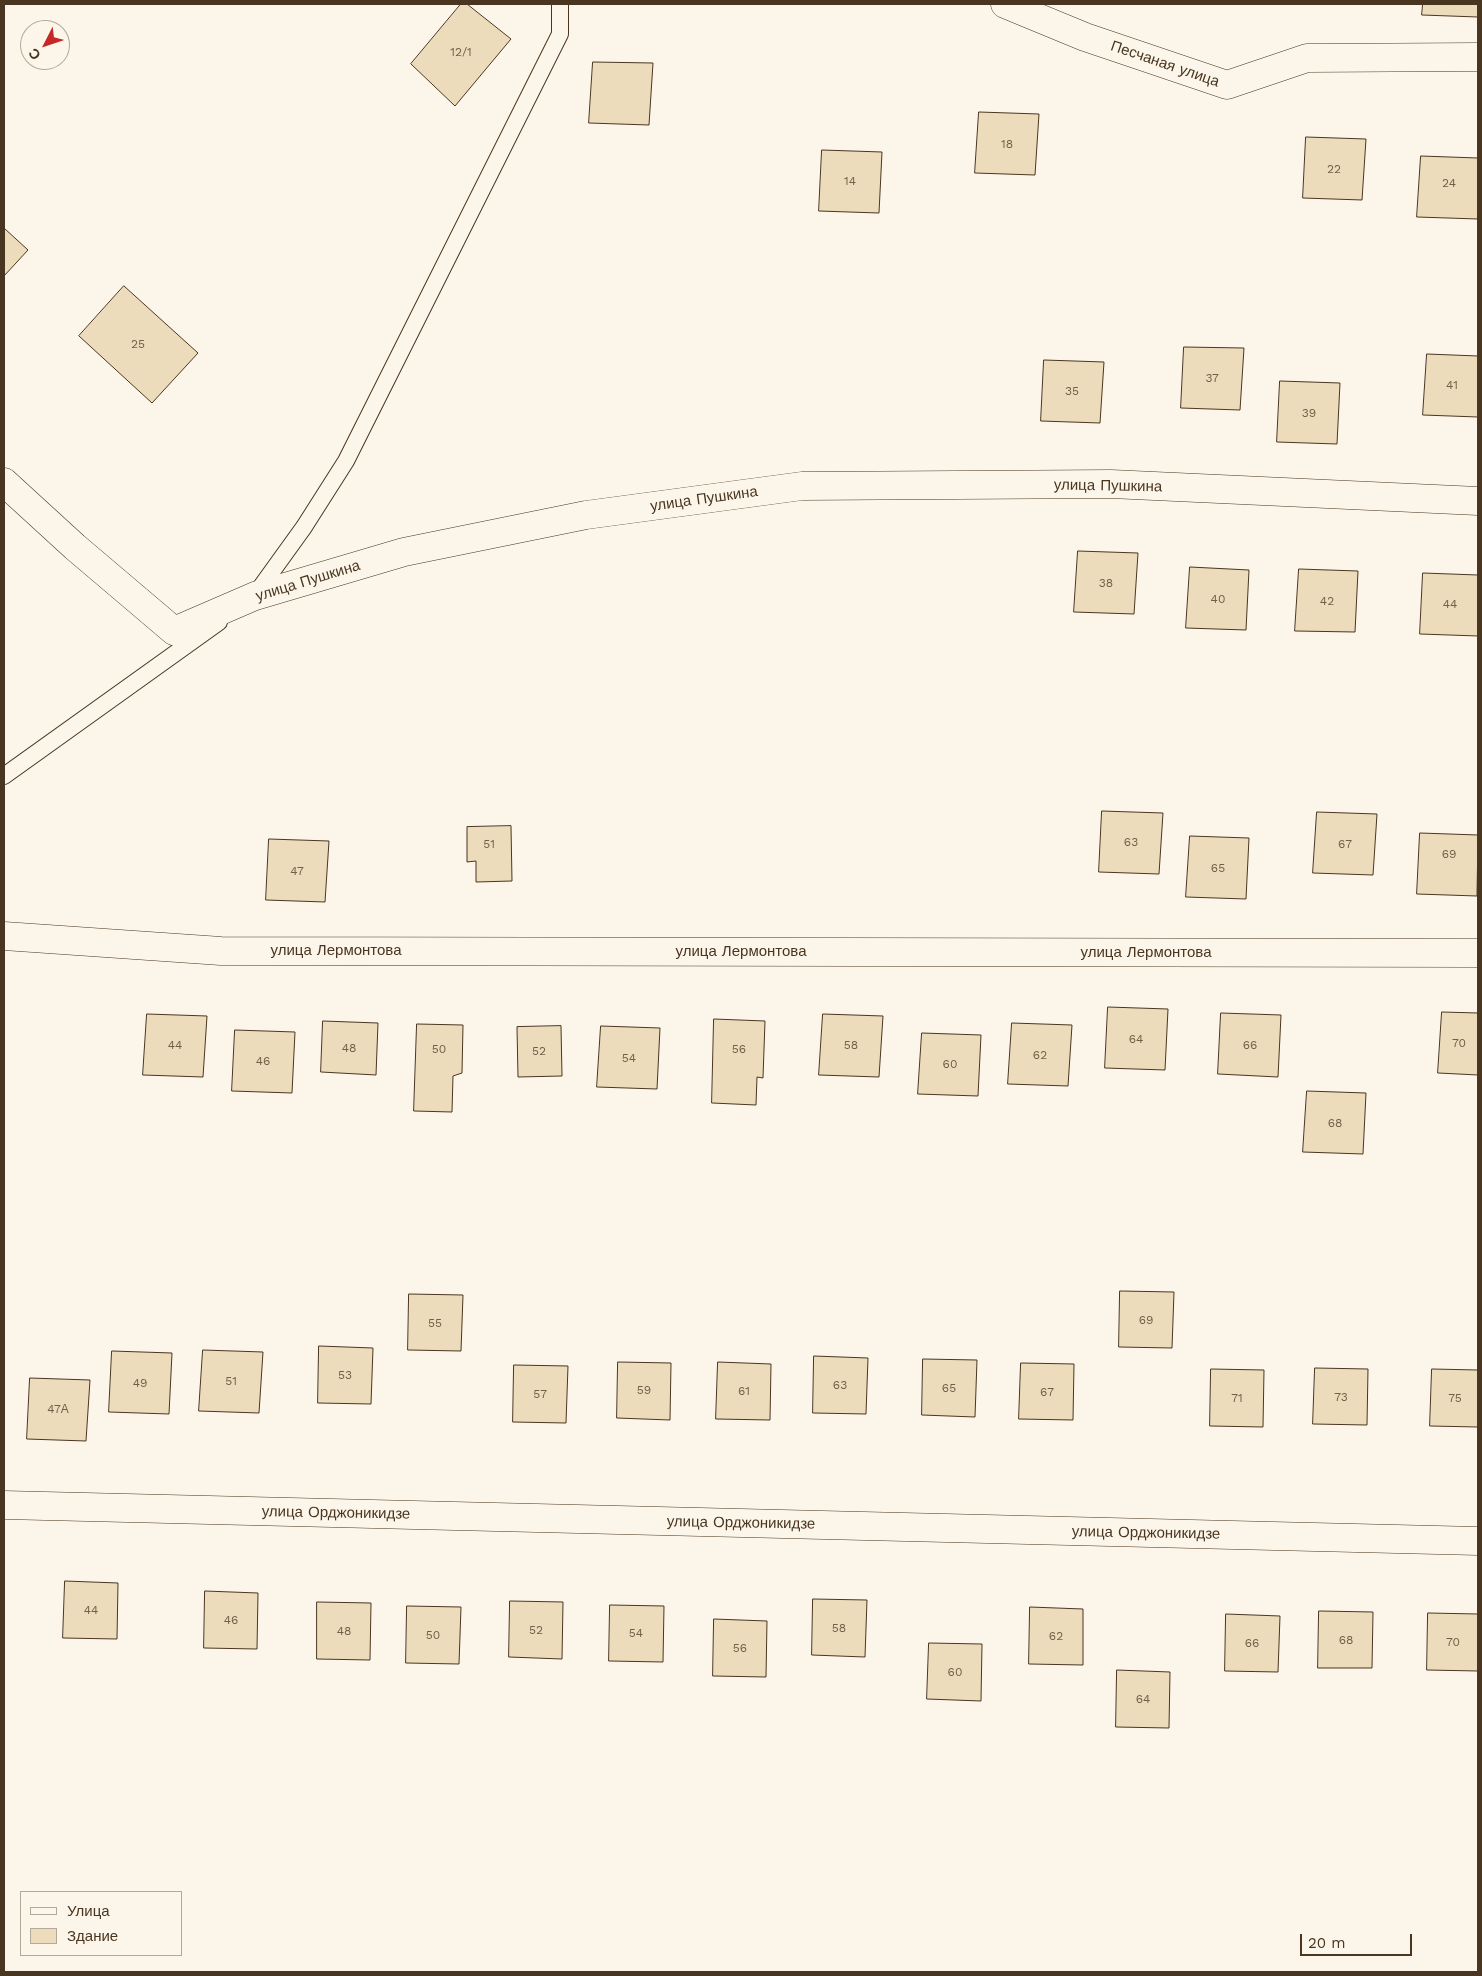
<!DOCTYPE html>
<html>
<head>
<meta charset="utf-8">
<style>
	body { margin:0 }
	#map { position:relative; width:1482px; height:1976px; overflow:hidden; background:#fbf6e9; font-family:"Work Sans",sans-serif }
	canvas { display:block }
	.frame { position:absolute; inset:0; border:5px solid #4a3520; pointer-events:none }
	.legend { position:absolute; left:20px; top:1891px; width:162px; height:65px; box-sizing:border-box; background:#fbf6e9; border:1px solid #b4a999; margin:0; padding:6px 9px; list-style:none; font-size:15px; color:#4a3520 }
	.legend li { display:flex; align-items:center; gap:10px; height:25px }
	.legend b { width:25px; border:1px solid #b4a999 }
	.north { position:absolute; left:20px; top:20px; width:50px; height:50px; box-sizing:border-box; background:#fbf6e9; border:1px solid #b4a999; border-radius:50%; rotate:229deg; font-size:14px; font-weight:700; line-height:20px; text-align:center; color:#4a3520 }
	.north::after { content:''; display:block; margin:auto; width:18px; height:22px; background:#c62828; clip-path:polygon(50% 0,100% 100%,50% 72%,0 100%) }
	.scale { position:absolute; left:1300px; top:1934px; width:112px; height:22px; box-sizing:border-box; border:2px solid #4a3520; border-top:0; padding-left:6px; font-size:15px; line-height:18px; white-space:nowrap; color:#4a3520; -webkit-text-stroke:4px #fbf6e9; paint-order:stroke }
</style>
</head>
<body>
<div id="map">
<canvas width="1482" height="1976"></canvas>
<div class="frame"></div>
<ul class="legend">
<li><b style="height:6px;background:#fbf6e9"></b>Улица</li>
<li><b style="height:14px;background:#ecdcbc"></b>Здание</li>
</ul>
<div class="north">С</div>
<div class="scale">20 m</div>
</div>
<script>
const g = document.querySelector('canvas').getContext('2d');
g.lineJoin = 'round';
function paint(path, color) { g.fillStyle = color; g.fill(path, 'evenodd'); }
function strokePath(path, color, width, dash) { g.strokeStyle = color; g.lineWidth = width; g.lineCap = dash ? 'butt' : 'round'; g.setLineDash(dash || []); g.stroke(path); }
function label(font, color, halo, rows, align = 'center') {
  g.font = font + ' "Work Sans",sans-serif'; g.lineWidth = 4; g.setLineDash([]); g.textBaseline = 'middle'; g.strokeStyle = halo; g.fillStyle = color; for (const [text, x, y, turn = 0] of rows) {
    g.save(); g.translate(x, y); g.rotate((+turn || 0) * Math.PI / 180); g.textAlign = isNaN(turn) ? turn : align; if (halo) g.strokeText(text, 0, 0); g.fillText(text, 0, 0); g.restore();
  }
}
const building = new Path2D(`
	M 461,4 L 467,4 L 511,39 L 455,106 L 411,64 Z
	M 1423,4 L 1478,4 L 1478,17 L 1422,15 Z
	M 593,62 L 653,63 L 649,125 L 589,123 Z
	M 979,112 L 1039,114 L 1035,175 L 975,173 Z
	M 1306,137 L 1366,139 L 1362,200 L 1303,198 Z
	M 822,150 L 882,152 L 879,213 L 819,211 Z
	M 1421,156 L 1478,158 L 1478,219 L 1417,217 Z
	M 4,228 L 28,250 L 4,276 Z
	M 124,286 L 198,353 L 152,403 L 79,336 Z
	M 1184,347 L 1244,348 L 1240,410 L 1181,408 Z
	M 1427,354 L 1478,356 L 1478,417 L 1423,415 Z
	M 1044,360 L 1104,362 L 1100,423 L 1041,421 Z
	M 1280,381 L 1340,383 L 1337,444 L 1277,442 Z
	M 1078,551 L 1138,553 L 1134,614 L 1074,612 Z
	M 1190,567 L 1249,570 L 1246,630 L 1186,628 Z
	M 1299,569 L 1358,571 L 1355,632 L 1295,631 Z
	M 1423,573 L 1478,575 L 1478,636 L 1420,634 Z
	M 1102,811 L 1163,813 L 1159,874 L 1099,872 Z
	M 1317,812 L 1377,814 L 1373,875 L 1313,873 Z
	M 511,826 L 512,881 L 476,882 L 476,861 L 467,862 L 467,827 Z
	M 1420,833 L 1478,835 L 1477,896 L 1417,894 Z
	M 1190,836 L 1249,838 L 1246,899 L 1186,897 Z
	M 269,839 L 329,841 L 325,902 L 266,900 Z
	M 1108,1007 L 1168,1009 L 1165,1070 L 1105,1068 Z
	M 1442,1012 L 1478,1013 L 1478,1075 L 1438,1073 Z
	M 1221,1013 L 1281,1015 L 1278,1077 L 1218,1074 Z
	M 147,1014 L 207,1016 L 203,1077 L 143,1075 Z
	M 823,1014 L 883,1016 L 879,1077 L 819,1075 Z
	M 714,1019 L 765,1021 L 763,1078 L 757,1077 L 756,1105 L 712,1103 Z
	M 323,1021 L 378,1023 L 376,1075 L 321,1072 Z
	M 1012,1023 L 1072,1025 L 1068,1086 L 1008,1084 Z
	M 417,1024 L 463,1025 L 462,1073 L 453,1076 L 452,1112 L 414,1111 Z
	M 561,1026 L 562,1076 L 518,1077 L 517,1027 Z
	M 601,1026 L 660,1028 L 657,1089 L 597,1087 Z
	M 235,1030 L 295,1032 L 292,1093 L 232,1091 Z
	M 922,1033 L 981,1035 L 978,1096 L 918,1094 Z
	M 1307,1091 L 1366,1093 L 1363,1154 L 1303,1152 Z
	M 1120,1291 L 1174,1292 L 1172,1348 L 1119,1347 Z
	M 409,1294 L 463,1295 L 461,1351 L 408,1350 Z
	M 319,1346 L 373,1348 L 371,1404 L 318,1403 Z
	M 203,1350 L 263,1352 L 259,1413 L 199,1411 Z
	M 112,1351 L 172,1353 L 169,1414 L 109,1412 Z
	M 814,1356 L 868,1358 L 866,1414 L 813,1413 Z
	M 923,1359 L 977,1360 L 975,1417 L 922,1415 Z
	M 618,1362 L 671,1363 L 670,1420 L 617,1418 Z
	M 718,1362 L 771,1364 L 770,1420 L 716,1419 Z
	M 1021,1363 L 1074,1364 L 1073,1420 L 1019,1419 Z
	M 514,1365 L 568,1366 L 566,1423 L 513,1422 Z
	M 1315,1368 L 1368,1369 L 1367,1425 L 1313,1424 Z
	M 1211,1369 L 1264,1370 L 1263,1427 L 1210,1426 Z
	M 1432,1369 L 1478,1370 L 1478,1427 L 1430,1426 Z
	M 30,1378 L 90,1380 L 86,1441 L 27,1439 Z
	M 65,1581 L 118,1583 L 117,1639 L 63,1638 Z
	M 205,1591 L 258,1593 L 257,1649 L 204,1648 Z
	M 813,1599 L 867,1600 L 865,1657 L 812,1655 Z
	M 510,1601 L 563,1602 L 562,1659 L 509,1657 Z
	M 317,1602 L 371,1603 L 370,1660 L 317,1659 Z
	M 610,1605 L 664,1606 L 663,1662 L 609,1661 Z
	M 407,1606 L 461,1607 L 459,1664 L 406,1663 Z
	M 1030,1607 L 1083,1609 L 1083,1665 L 1029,1664 Z
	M 1319,1611 L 1373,1612 L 1372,1668 L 1318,1668 Z
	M 1428,1613 L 1478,1614 L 1478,1671 L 1427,1670 Z
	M 1226,1614 L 1280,1616 L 1278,1672 L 1225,1671 Z
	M 714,1619 L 767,1621 L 766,1677 L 713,1676 Z
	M 929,1643 L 982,1644 L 981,1701 L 927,1699 Z
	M 1117,1670 L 1170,1672 L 1169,1728 L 1116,1727 Z`);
paint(building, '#ecdcbc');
strokePath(building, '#4a3520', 1);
const lane = new Path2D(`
	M 255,595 L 304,527 L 346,461 L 560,34 L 560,4
	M 4,776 L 219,622`);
const street = new Path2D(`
	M 1005,4 L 1085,37 L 1227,85 L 1307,58 L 1478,57
	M 4,482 L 75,547 L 174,631 L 255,596 L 404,552 L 586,515 L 802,486 L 1111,484 L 1478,501
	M 4,936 L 221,951 L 1478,953
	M 4,1505 L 1478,1541`);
strokePath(lane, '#4a3520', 18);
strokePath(street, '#4a3520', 29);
strokePath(lane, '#fbf6e9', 16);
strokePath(street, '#fbf6e9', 28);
label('12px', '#725f47', null, [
	["12/1",461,52],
	["18",1007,144],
	["22",1334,169],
	["14",850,181],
	["24",1449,183],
	["25",138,344],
	["37",1212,378],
	["41",1452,385],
	["35",1072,391],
	["39",1309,413],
	["38",1106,583],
	["40",1218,599],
	["42",1327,601],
	["44",1450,604],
	["63",1131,842],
	["51",489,844],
	["67",1345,844],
	["69",1449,854],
	["65",1218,868],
	["47",297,871],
	["64",1136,1039],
	["70",1459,1043],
	["44",175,1045],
	["58",851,1045],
	["66",1250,1045],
	["48",349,1048],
	["50",439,1049],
	["56",739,1049],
	["52",539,1051],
	["62",1040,1055],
	["54",629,1058],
	["46",263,1061],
	["60",950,1064],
	["68",1335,1123],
	["69",1146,1320],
	["55",435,1323],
	["53",345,1375],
	["51",231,1381],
	["49",140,1383],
	["63",840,1385],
	["65",949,1388],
	["59",644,1390],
	["61",744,1391],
	["67",1047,1392],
	["57",540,1394],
	["73",1341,1397],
	["71",1237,1398],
	["75",1455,1398],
	["47А",58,1409],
	["44",91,1610],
	["46",231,1620],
	["58",839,1628],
	["52",536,1630],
	["48",344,1631],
	["54",636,1633],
	["50",433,1635],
	["62",1056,1636],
	["68",1346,1640],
	["70",1453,1642],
	["66",1252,1643],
	["56",740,1648],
	["60",955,1672],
	["64",1143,1699]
]);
label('15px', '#4a3520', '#fbf6e9', [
	["Песчаная улица",1165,64,19],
	["улица Пушкина",1108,486,1],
	["улица Пушкина",704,499,-8],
	["улица Пушкина",308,581,-17],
	["улица Лермонтова",336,951],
	["улица Лермонтова",741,952],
	["улица Лермонтова",1146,953],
	["улица Орджоникидзе",336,1513,1],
	["улица Орджоникидзе",741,1523,1],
	["улица Орджоникидзе",1146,1533,1]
]);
</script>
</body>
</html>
